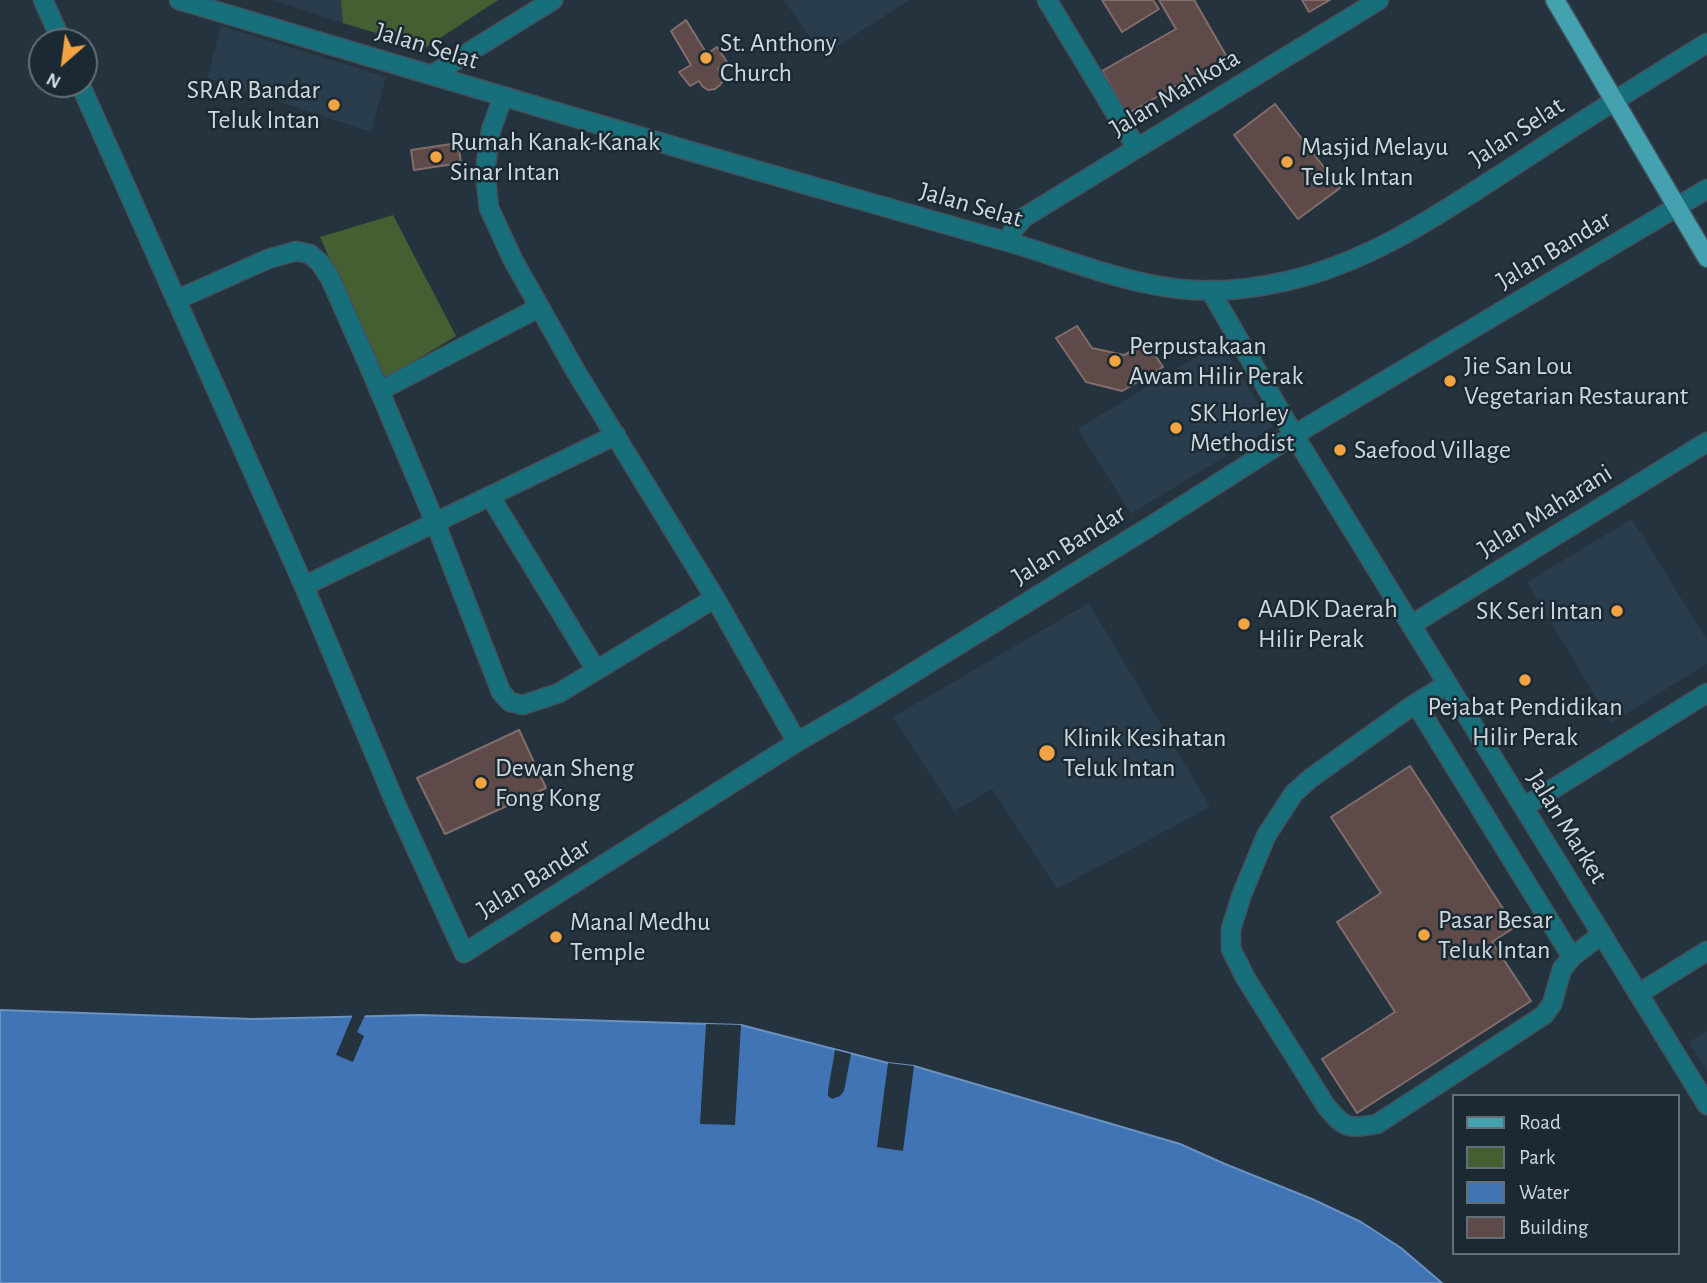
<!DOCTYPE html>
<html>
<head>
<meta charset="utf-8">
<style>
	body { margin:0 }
	#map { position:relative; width:1707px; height:1283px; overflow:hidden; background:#24333e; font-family:"Alegreya Sans",sans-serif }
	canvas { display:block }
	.legend { position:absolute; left:1452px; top:1094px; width:228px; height:161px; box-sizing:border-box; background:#1b2933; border:2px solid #636f77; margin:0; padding:9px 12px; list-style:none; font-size:21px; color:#ced7de }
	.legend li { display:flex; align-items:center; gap:14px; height:35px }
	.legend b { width:35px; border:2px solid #636f77 }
	.north { position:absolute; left:28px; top:28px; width:70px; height:70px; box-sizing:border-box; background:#1b2933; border:2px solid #636f77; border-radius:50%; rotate:208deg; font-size:19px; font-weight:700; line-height:28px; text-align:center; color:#ced7de }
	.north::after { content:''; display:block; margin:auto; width:24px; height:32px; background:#f3a442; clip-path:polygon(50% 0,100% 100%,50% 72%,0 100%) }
</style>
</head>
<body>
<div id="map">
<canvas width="1707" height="1283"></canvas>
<ul class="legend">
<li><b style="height:9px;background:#44a2b0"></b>Road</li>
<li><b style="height:19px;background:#446033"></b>Park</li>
<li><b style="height:19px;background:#4074b5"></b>Water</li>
<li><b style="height:19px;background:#5e4a49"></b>Building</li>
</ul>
<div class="north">N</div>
</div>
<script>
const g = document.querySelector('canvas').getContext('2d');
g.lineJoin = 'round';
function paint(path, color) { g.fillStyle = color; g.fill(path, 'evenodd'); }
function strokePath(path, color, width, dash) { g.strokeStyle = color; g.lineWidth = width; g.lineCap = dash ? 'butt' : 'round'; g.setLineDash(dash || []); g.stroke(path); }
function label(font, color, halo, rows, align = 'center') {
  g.font = font + ' "Alegreya Sans",sans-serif'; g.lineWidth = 5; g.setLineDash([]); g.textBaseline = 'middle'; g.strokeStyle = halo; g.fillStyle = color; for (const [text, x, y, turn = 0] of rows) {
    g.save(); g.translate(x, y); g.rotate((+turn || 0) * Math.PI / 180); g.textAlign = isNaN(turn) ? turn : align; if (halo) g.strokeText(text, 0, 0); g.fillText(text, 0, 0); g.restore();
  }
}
paint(new Path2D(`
	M 274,0 L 341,0 L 343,23 Z
	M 784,0 L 909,0 L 823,56 Z
	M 221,26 L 386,77 L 371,132 L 207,78 Z
	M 1220,342 L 1273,427 L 1131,514 L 1078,429 Z
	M 1632,519 L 1707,640 L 1707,664 L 1611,723 L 1527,582 Z
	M 1089,603 L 1210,807 L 1057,889 L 992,789 L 954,811 L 893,717 Z
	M 1707,1031 L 1707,1072 L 1689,1042 Z`), '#293d4d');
paint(new Path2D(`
	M 341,0 L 498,0 L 425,48 L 343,23 Z
	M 393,215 L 456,336 L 388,377 L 380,374 L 320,237 Z`), '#446033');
const water = new Path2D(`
	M 0,1010 L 252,1019 L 420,1015 L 741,1025 L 888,1063 L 914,1066 L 1180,1144 L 1225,1164 L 1312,1199 L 1361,1222 L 1401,1248 L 1442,1283 L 0,1283 Z`);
paint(water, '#4074b5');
strokePath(water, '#6b92c1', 2);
paint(new Path2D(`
	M 354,1012 L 366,1013 L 357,1032 L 364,1036 L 353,1062 L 336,1055 Z
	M 706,1024 L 741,1025 L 735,1125 L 700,1124 Z
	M 835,1050 L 851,1054 L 844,1091 L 840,1096 L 832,1099 L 828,1096 L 828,1091 Z
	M 888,1063 L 914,1066 L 903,1151 L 877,1147 Z`), '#24333e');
const building = new Path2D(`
	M 1102,0 L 1153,0 L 1159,9 L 1122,32 Z
	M 1159,0 L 1194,0 L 1227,57 L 1127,114 L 1102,71 L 1176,29 Z
	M 1302,0 L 1330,0 L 1309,12 Z
	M 686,20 L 707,54 L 717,47 L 727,62 L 718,69 L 724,79 L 720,85 L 715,89 L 708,90 L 703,87 L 699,81 L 690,86 L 679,72 L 691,65 L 671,31 Z
	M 1275,104 L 1340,188 L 1298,219 L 1234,135 Z
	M 458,143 L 461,163 L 414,170 L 411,150 Z
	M 1077,326 L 1092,348 L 1124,355 L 1147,343 L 1163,367 L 1122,391 L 1086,382 L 1056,338 Z
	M 519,730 L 546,788 L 445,834 L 417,778 Z
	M 1410,766 L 1515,927 L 1492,942 L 1531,1001 L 1357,1113 L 1322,1059 L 1395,1012 L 1337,922 L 1381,893 L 1331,817 Z`);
paint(building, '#5e4a49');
strokePath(building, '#836d6c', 2);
const minor = new Path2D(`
	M 43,0 L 62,42
	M 179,0 C 405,67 630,135 857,199 C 910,214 963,229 1015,244 C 1068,260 1127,284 1181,289 C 1217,293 1252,289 1287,281 C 1374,261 1447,209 1520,162 C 1582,121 1644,82 1707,43
	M 1047,0 L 1136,147
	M 432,75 L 553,0
	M 80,84 L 304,586 L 397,807 L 464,953 L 797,742 L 864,703 L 1151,526 L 1294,435 L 1707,189
	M 503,97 L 491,130 L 485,171 L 489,208 L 513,260 L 575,370 L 715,598 L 797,742
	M 1008,242 L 1014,229 L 1023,218 L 1379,0
	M 1210,290 L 1294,435 L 1707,1105
	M 176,300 L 268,259 L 296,251 L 310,254 L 320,263 L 330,278 L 369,366 L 435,522 L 501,692 L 510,702 L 523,705 L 559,693 L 715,598
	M 379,391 L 540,307
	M 490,496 L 596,670
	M 304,586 L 616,435
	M 1411,625 L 1707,442
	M 1447,684 L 1409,708 L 1311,778 L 1294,793 L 1266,836 L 1242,894 L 1231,929 L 1231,949 L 1246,979 L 1326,1106 C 1345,1129 1348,1129 1377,1124 L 1544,1015 L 1552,1004 L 1562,969 L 1572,957 L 1602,934
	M 1416,704 L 1572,957
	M 1524,807 L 1707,693
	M 1638,994 L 1707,951`);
const major = new Path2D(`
	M 1555,0 L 1707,258`);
strokePath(minor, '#43515b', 21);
strokePath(major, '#43515b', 21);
strokePath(minor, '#166f7a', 18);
strokePath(major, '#44a2b0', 18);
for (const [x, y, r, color] of [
	[706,58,7,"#f3a442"],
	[334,105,7,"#f3a442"],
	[436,157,7,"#f3a442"],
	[1287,162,7,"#f3a442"],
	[1115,361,7,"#f3a442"],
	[1450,381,7,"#f3a442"],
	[1176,428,7,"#f3a442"],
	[1340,450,7,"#f3a442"],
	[1617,611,7,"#f3a442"],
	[1244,624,7,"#f3a442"],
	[1525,680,7,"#f3a442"],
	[1047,753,9,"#f3a442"],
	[481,783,7,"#f3a442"],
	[1424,935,7,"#f3a442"],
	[556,937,7,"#f3a442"]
]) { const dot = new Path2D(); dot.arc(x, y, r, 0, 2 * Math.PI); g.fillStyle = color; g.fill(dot); strokePath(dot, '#1b2933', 2.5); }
label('26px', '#ced7de', '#1b2933', [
	["St. Anthony",720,43],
	["Church",720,73],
	["SRAR Bandar",320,90,"right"],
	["Teluk Intan",320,120,"right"],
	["Rumah Kanak-Kanak",450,142],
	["Sinar Intan",450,172],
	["Masjid Melayu",1301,147],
	["Teluk Intan",1301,177],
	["Perpustakaan",1129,346],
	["Awam Hilir Perak",1129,376],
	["Jie San Lou",1464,366],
	["Vegetarian Restaurant",1464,396],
	["SK Horley",1190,413],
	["Methodist",1190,443],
	["Saefood Village",1354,450],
	["AADK Daerah",1258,609],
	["Hilir Perak",1258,639],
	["SK Seri Intan",1603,611,"right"],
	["Pejabat Pendidikan",1525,707,"center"],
	["Hilir Perak",1525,737,"center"],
	["Klinik Kesihatan",1063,738],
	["Teluk Intan",1063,768],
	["Dewan Sheng",495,768],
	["Fong Kong",495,798],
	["Pasar Besar",1438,920],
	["Teluk Intan",1438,950],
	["Manal Medhu",570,922],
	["Temple",570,952]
], 'left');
label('26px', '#ced7de', '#1b2933', [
	["Jalan Selat",427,46,17],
	["Jalan Mahkota",1175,93,-31],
	["Jalan Selat",1517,132,-33],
	["Jalan Selat",971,205,16],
	["Jalan Bandar",1554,250,-31],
	["Jalan Maharani",1545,511,-32],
	["Jalan Bandar",1069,545,-32],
	["Jalan Market",1567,827,58],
	["Jalan Bandar",534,878,-32]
]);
</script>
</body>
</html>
